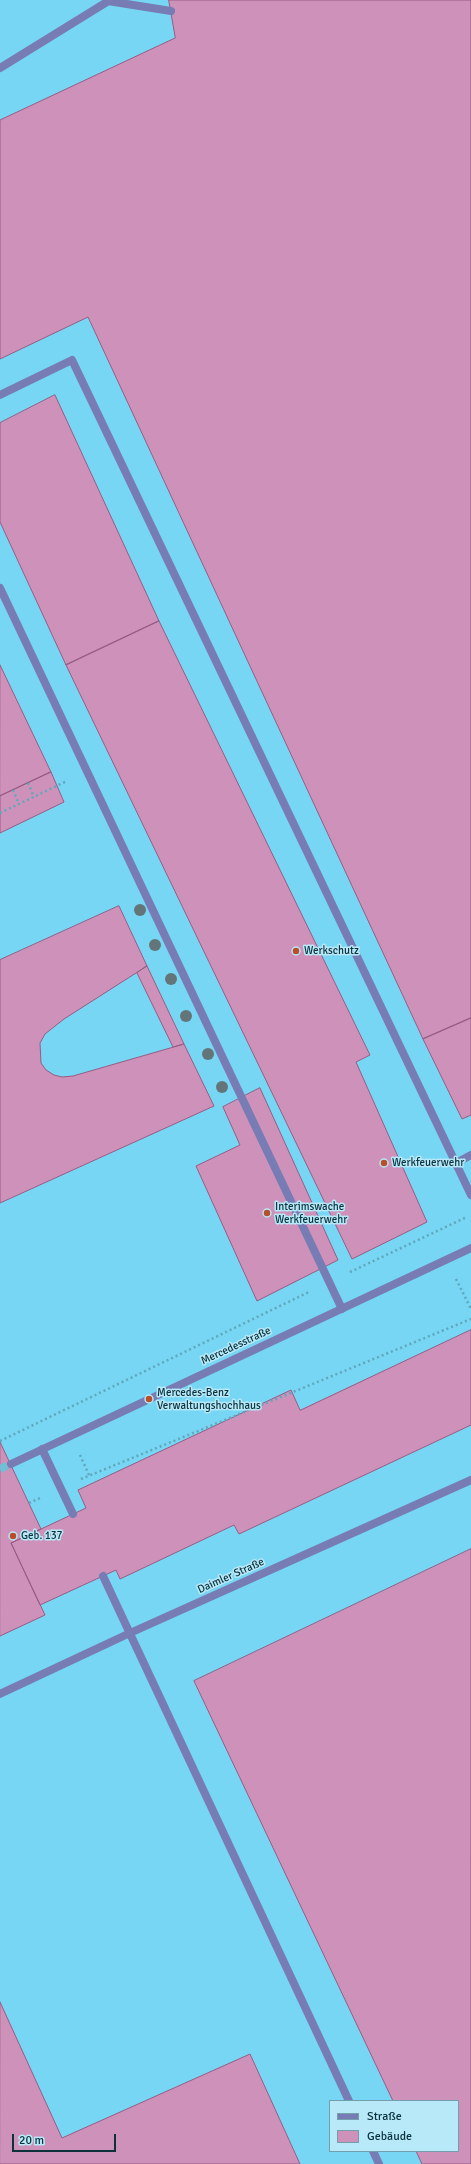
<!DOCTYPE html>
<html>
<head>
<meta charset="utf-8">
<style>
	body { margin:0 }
	#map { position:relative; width:471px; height:2164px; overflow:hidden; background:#8ce1fb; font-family:Signika,sans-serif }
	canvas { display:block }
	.legend { position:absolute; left:329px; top:2100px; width:130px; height:52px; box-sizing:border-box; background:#b8e9f9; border:1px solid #739fad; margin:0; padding:5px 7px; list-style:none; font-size:12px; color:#0b313b }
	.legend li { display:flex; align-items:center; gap:8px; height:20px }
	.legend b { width:20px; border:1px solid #739fad }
	.scale { position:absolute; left:12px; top:2134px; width:104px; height:18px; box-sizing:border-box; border:2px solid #0b313b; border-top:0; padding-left:5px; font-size:12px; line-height:14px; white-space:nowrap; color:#0b313b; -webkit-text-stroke:3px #b8e9f9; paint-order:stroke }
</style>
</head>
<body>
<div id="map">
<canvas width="471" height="2164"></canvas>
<ul class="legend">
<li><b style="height:5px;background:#777cb4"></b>Straße</li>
<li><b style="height:11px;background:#ce91ba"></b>Gebäude</li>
</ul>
<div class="scale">20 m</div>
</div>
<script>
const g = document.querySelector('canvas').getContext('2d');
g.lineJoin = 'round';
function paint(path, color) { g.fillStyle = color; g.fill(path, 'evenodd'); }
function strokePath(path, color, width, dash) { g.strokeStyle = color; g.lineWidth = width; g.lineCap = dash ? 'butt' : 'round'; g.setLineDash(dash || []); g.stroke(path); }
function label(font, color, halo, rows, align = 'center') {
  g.font = font + ' Signika,sans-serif'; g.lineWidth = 3; g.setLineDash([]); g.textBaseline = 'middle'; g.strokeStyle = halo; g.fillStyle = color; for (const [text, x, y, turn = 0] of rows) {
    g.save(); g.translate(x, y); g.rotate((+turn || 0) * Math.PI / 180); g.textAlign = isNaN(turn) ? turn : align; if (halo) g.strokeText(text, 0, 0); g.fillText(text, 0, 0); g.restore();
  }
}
paint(new Path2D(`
	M 0,0 L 471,0 L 471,2164 L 0,2164 ZM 330,2101 L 458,2101 L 458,2151 L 330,2151 Z`), '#76d6f3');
const building = new Path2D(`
	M 169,0 L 471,0 L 471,1018 L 423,1039 L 88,317 L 0,359 L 0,120 L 175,38 Z
	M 55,395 L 159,621 L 66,665 L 0,522 L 0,423 Z
	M 159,621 L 370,1055 L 356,1062 L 427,1222 L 352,1259 L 66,665 Z
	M 0,665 L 51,772 L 0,796 Z
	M 51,772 L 64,802 L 0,833 L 0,796 Z
	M 119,906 L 147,966 L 64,1019 L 45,1034 L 40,1043 L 41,1063 L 46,1070 L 54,1075 L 62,1077 L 73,1076 L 184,1044 L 214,1106 L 0,1203 L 0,960 Z
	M 147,966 L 184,1044 L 173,1047 L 137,973 Z
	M 471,1018 L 471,1115 L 462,1119 L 423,1039 Z
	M 260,1088 L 338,1260 L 257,1301 L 196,1166 L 240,1145 L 223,1107 Z
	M 471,1330 L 471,1425 L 239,1534 L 234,1525 L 120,1579 L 116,1570 L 40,1605 L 11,1543 L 86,1508 L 78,1490 L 291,1390 L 300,1410 Z
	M 0,1442 L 41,1529 L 11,1543 L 45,1615 L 0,1636 Z
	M 471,1549 L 471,2164 L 422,2164 L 416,2151 L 458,2151 L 458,2101 L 393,2101 L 194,1681 Z
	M 0,2002 L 62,2138 L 250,2054 L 300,2164 L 0,2164 Z`);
paint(building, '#ce91ba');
strokePath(building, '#965d84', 1);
strokePath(new Path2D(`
	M 0,1469 L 11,1464`), '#72bed5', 8, [8, 4]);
strokePath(new Path2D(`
	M 28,783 L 34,797
	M 13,790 L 19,804
	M 0,813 L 67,781
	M 350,1272 L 467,1217
	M 456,1279 L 471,1309
	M 0,1441 L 309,1292
	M 80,1455 L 89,1475
	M 81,1479 L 471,1319
	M 29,1503 L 40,1498`), '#61a6bb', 2.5, [2, 3]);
strokePath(new Path2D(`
	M 108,1 L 171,11
	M 0,68 L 110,0
	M 0,395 L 72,360 L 471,1195
	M 0,588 L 342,1309
	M 456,1163 L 471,1155
	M 42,1449 L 73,1514
	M 103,1576 L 349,2101
	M 0,1694 L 130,1633 L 471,1480
	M 373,2151 L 379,2164`), '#777cb4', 8);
strokePath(new Path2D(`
	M 11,1464 L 471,1248`), '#777cb4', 8);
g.fillStyle = '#647579';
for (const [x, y] of [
	[140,910],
	[155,945],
	[171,979],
	[186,1016],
	[208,1054],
	[222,1087]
]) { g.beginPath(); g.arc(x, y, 6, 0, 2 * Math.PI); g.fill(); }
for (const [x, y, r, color] of [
	[296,951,4,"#b74f29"],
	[384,1163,4,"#b74f29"],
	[267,1213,4,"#b74f29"],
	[149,1399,4,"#b74f29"],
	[13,1536,4,"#b74f29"]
]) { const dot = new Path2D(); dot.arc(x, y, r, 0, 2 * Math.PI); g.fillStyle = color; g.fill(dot); strokePath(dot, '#b8e9f9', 1.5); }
label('11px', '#0b313b', '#b8e9f9', [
	["Werkschutz",304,951],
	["Werkfeuerwehr",392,1163],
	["Interimswache",275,1207],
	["Werkfeuerwehr",275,1220],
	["Mercedes-Benz",157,1393],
	["Verwaltungshochhaus",157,1406],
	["Geb. 137",21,1536]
], 'left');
label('11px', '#0b313b', '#b8e9f9', [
	["Mercedesstraße",236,1346,-25],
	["Daimler Straße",231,1576,-24]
]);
</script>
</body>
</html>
